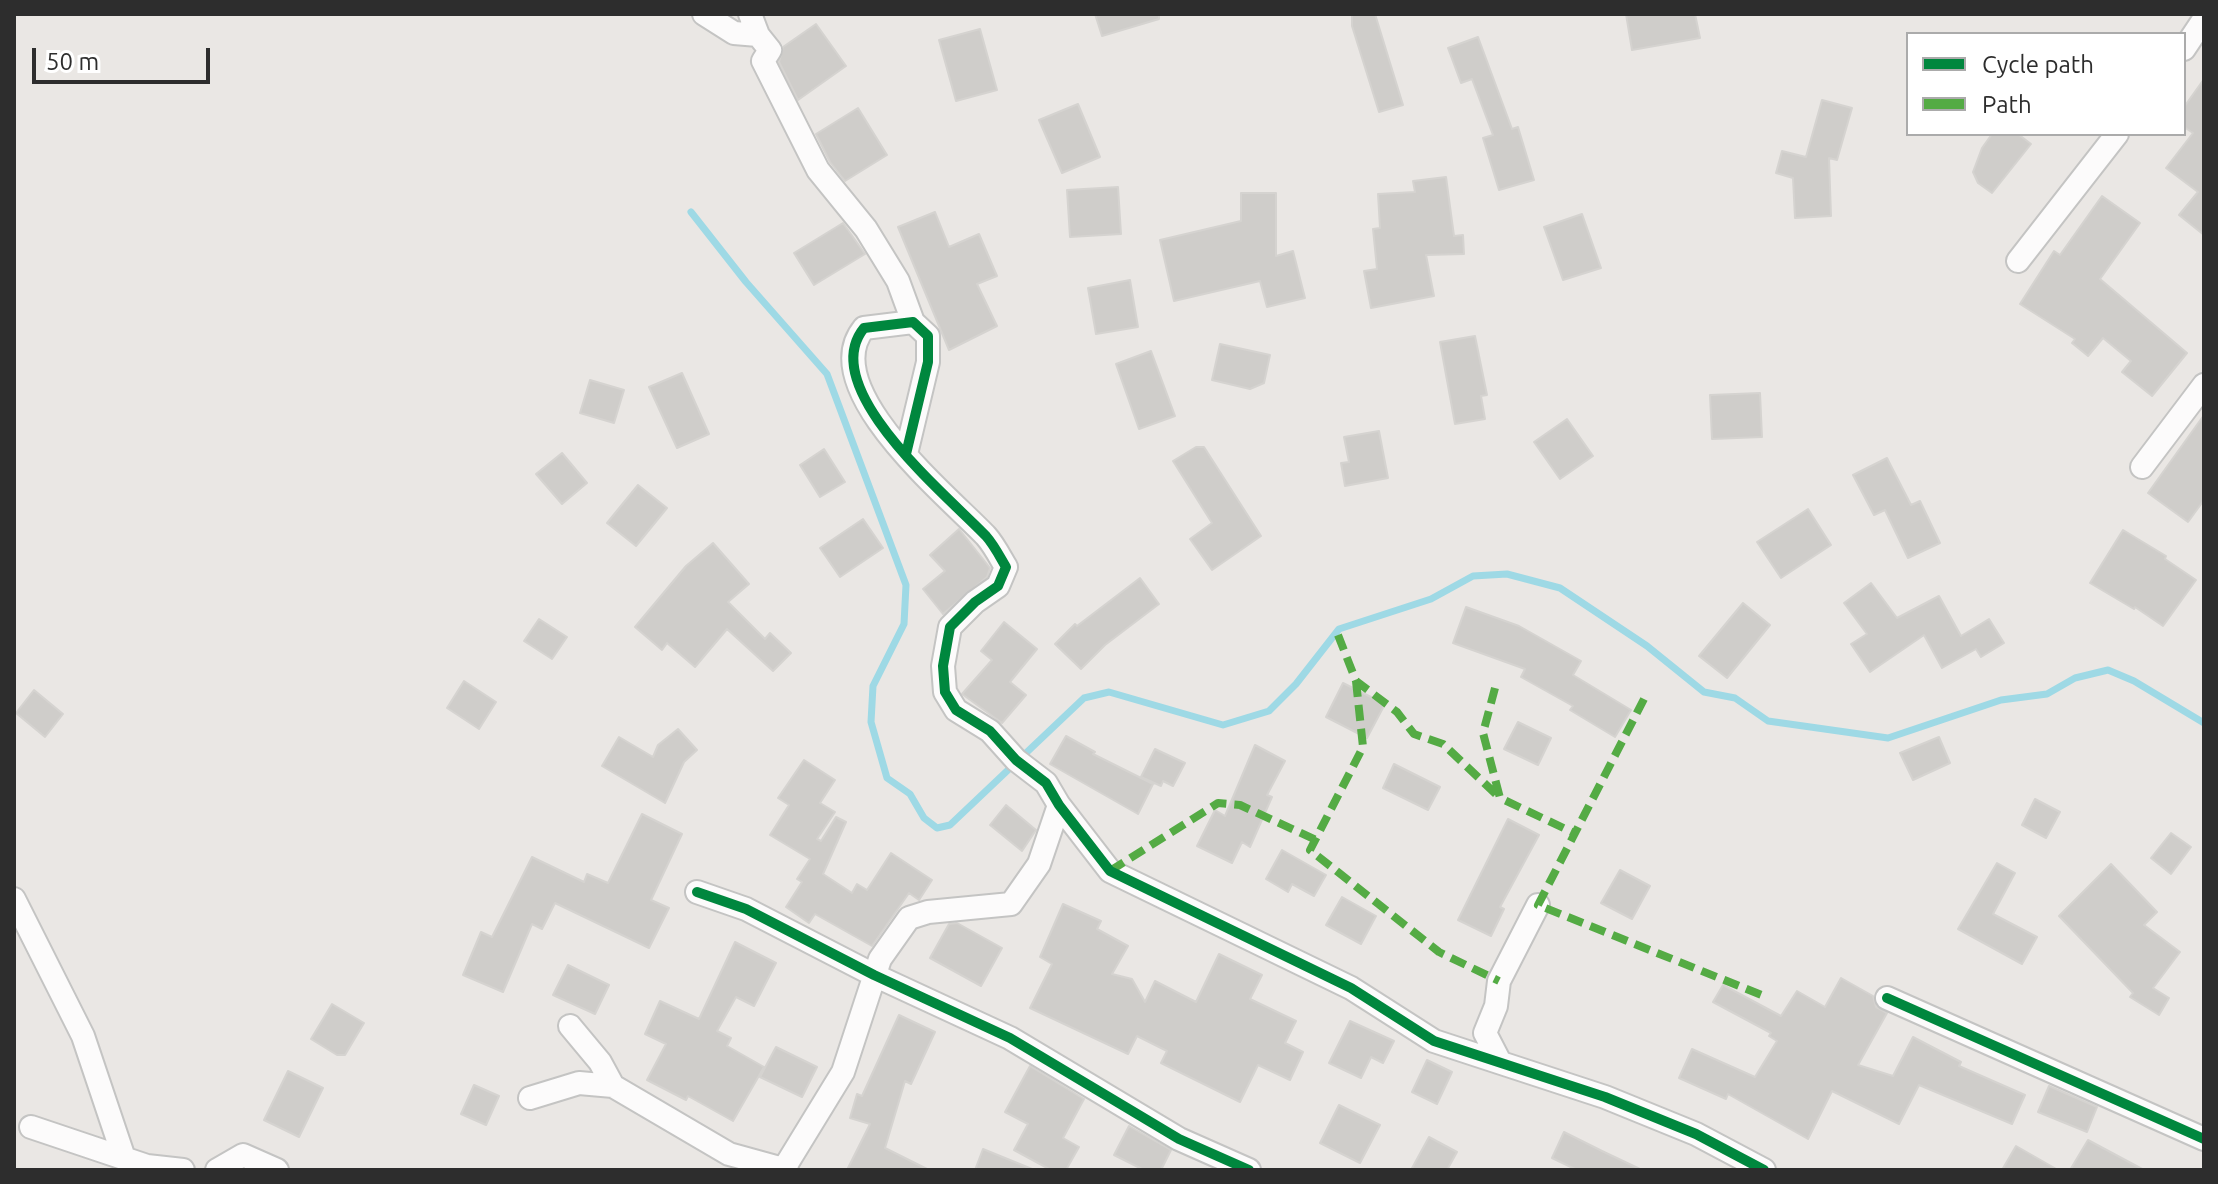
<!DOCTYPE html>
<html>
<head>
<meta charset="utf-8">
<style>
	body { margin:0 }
	#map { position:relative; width:2218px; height:1184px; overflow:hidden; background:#eae7e4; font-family:Ubuntu,sans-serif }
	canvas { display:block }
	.frame { position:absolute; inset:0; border:16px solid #2d2d2d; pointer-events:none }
	.legend { position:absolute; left:1906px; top:32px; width:280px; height:104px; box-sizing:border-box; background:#fff; border:2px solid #ababab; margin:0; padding:10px 14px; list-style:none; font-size:24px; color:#2d2d2d }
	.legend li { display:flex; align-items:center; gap:16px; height:40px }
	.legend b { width:40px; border:2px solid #ababab }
	.scale { position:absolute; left:32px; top:48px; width:178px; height:36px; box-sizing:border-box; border:4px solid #2d2d2d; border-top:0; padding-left:10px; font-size:24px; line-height:28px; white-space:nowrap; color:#2d2d2d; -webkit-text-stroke:6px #fff; paint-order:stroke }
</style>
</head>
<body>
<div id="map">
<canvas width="2218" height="1184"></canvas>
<div class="frame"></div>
<ul class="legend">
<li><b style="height:10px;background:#00873e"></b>Cycle path</li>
<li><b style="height:10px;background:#54ab44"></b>Path</li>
</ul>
<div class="scale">50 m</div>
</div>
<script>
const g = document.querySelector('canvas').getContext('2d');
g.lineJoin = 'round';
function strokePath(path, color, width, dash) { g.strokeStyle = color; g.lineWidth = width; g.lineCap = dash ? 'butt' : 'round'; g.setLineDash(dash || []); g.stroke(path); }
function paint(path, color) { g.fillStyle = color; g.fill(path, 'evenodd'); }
strokePath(new Path2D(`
	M 691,212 L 746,282 L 827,374 L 906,585 L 904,624 L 873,686 L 871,722 L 887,778 L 910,794 L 924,818 L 937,828 L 950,825 L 1084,698 L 1109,692 L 1223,725 L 1269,711 L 1296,684 L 1339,629 L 1431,599 L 1473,576 L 1507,574 L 1560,588 L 1647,646 L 1704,692 L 1735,698 L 1768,721 L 1888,738 L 2001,700 L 2047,694 L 2075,678 L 2108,670 L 2134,681 L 2204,723`), '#9ed9e5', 7);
const building = new Path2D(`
	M 1095,14 L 1159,14 L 1159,19 L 1102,36 Z
	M 1352,14 L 1375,14 L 1403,105 L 1379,112 L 1352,26 Z
	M 1626,14 L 1695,14 L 1700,38 L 1632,50 Z
	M 816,24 L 846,66 L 798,100 L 779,62 L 783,47 Z
	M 980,29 L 997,90 L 956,101 L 939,40 Z
	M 1478,37 L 1512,129 L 1518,127 L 1534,180 L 1499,190 L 1483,138 L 1493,135 L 1472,79 L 1461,83 L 1448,48 Z
	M 2204,79 L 2204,235 L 2179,215 L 2198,192 L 2166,168 L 2193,133 L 2184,127 L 2184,107 Z
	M 1822,100 L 1852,108 L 1837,160 L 1829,158 L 1831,216 L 1795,218 L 1793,178 L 1776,173 L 1782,151 L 1806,157 Z
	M 1078,104 L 1100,157 L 1062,173 L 1039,120 Z
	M 858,108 L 887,155 L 845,181 L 830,162 L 816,134 Z
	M 1992,134 L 2018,134 L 2031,144 L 1992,193 L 1978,183 L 1973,172 L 1982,148 Z
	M 1446,177 L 1454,236 L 1463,235 L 1464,254 L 1426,255 L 1434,296 L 1371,308 L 1364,271 L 1377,269 L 1373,229 L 1380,228 L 1378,194 L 1415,192 L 1413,181 Z
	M 1118,187 L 1121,234 L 1070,237 L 1067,190 Z
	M 1241,193 L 1276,193 L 1276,256 L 1293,251 L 1305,298 L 1267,307 L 1260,281 L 1174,301 L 1160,240 L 1241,221 Z
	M 2102,196 L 2140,223 L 2100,279 L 2187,353 L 2152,396 L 2122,372 L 2131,361 L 2103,338 L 2088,356 L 2072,343 L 2075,339 L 2020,304 L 2054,251 L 2060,255 Z
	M 935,212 L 949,247 L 979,234 L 997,276 L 977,284 L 997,326 L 949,350 L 898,227 Z
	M 1582,214 L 1601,268 L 1563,280 L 1544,227 Z
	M 843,223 L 865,254 L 814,285 L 794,253 Z
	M 1130,280 L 1138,327 L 1096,334 L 1088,288 Z
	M 1475,336 L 1487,395 L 1481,396 L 1485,419 L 1455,424 L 1440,342 Z
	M 1220,344 L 1270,355 L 1264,383 L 1250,389 L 1212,380 Z
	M 1151,351 L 1175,416 L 1139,429 L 1116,364 Z
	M 682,373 L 709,434 L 677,448 L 649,387 Z
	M 590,380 L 624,390 L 614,423 L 580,413 Z
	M 1760,393 L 1762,437 L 1712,439 L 1710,395 Z
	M 2204,415 L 2204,500 L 2188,522 L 2148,493 Z
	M 1567,419 L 1593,456 L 1560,479 L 1534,442 Z
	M 1379,431 L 1388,478 L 1345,486 L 1341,463 L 1349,462 L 1344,437 Z
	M 1196,447 L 1204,447 L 1261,536 L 1212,570 L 1190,539 L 1212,523 L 1173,461 Z
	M 824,449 L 845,482 L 820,497 L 800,465 Z
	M 562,453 L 587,483 L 562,504 L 536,474 Z
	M 1887,458 L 1911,505 L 1920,501 L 1940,543 L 1908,558 L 1885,510 L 1874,515 L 1853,475 Z
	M 638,485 L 667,508 L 636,546 L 607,523 Z
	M 1808,509 L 1831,545 L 1781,578 L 1757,542 Z
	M 863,519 L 883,548 L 840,577 L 820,548 Z
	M 959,529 L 990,568 L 987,577 L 943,614 L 923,589 L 945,571 L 930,555 Z
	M 2123,530 L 2166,556 L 2165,559 L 2196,580 L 2163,626 L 2135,607 L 2134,609 L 2090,583 Z
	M 713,543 L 749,584 L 728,602 L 765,639 L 770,633 L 791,653 L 773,671 L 727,629 L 695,667 L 667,643 L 662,650 L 635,627 L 686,566 Z
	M 1140,578 L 1159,604 L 1105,645 L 1081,669 L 1055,644 L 1075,624 L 1077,626 Z
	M 1871,583 L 1897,618 L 1939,596 L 1961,636 L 1989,619 L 2004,643 L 1981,657 L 1976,649 L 1942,668 L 1924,635 L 1870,672 L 1851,644 L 1867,634 L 1844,603 Z
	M 1743,603 L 1770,625 L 1727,678 L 1699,656 Z
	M 1466,607 L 1519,626 L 1581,661 L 1573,675 L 1631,710 L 1615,737 L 1570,710 L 1573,706 L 1521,677 L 1525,669 L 1453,643 Z
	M 539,619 L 567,637 L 552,659 L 524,641 Z
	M 1004,622 L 1037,649 L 1010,682 L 1026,695 L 1002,723 L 962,694 L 992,660 L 981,651 Z
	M 464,681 L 496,702 L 479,729 L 447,708 Z
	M 1343,683 L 1385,704 L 1367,738 L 1326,717 Z
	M 34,690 L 63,714 L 45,737 L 16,713 Z
	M 1518,722 L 1551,738 L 1538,765 L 1504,749 Z
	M 678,729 L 697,750 L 684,762 L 665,803 L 602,766 L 619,737 L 653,757 L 658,745 Z
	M 1066,736 L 1095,752 L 1093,754 L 1153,784 L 1138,814 L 1050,764 Z
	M 1939,737 L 1950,763 L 1913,780 L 1900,753 Z
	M 1255,745 L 1285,761 L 1267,795 L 1272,797 L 1250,847 L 1242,842 L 1232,863 L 1197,846 L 1215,810 L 1225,816 Z
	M 1155,749 L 1185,763 L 1173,786 L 1163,781 L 1161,786 L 1141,777 Z
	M 804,760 L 835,780 L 820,803 L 835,812 L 817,839 L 821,841 L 836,817 L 846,822 L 823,874 L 852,893 L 857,884 L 867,890 L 891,853 L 932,880 L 919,900 L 909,893 L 872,946 L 815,914 L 809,923 L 786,907 L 802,882 L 797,879 L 810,859 L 770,835 L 789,805 L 778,798 Z
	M 1394,764 L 1440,787 L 1428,810 L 1383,788 Z
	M 2035,799 L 2060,812 L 2046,838 L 2022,825 Z
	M 1006,805 L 1036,830 L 1022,851 L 990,825 Z
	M 642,814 L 682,834 L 651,900 L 669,908 L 649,948 L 555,903 L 542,929 L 532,924 L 503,992 L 463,975 L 481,932 L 492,937 L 532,857 L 584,882 L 587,874 L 608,883 Z
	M 1508,819 L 1539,835 L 1500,907 L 1504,909 L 1491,936 L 1458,920 Z
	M 2171,833 L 2191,847 L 2171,874 L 2151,858 Z
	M 1282,850 L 1326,875 L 1314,896 L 1292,884 L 1288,892 L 1266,879 Z
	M 1997,863 L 2015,873 L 1993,914 L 2037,937 L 2022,964 L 1958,929 Z
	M 2111,864 L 2157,912 L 2144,925 L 2180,952 L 2153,988 L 2169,998 L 2159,1015 L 2130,997 L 2133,993 L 2059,916 Z
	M 1620,870 L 1650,886 L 1632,919 L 1601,903 Z
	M 1342,897 L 1376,916 L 1361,944 L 1326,925 Z
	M 1063,904 L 1101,921 L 1097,929 L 1128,946 L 1112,974 L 1132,979 L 1145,1002 L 1155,981 L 1196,1002 L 1219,954 L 1262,975 L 1250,999 L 1296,1021 L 1285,1043 L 1303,1052 L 1290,1080 L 1258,1065 L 1240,1102 L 1161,1063 L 1167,1051 L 1137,1036 L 1128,1054 L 1030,1008 L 1052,964 L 1040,957 Z
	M 957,923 L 1002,948 L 981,986 L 930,958 L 949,924 Z
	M 735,942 L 776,963 L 754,1006 L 736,997 L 717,1031 L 731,1038 L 727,1046 L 764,1067 L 733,1121 L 688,1096 L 686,1100 L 647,1080 L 666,1044 L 645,1034 L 660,1001 L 699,1019 Z
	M 568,965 L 609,985 L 595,1014 L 553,995 Z
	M 1841,978 L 1873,996 L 1876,1007 L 1887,1013 L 1858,1065 L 1893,1076 L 1913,1037 L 1961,1062 L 1959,1066 L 2025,1095 L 2012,1124 L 1919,1085 L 1899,1124 L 1832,1091 L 1808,1139 L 1728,1094 L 1726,1099 L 1679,1078 L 1692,1049 L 1755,1077 L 1777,1041 L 1769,1036 L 1771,1033 L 1713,1002 L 1723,985 L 1781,1016 L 1797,991 L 1825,1007 Z
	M 332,1004 L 364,1023 L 345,1055 L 337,1055 L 311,1039 Z
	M 899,1015 L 935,1032 L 911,1084 L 905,1081 L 885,1148 L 929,1170 L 847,1170 L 870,1124 L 850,1118 L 857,1094 L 862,1096 Z
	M 1350,1021 L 1394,1041 L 1383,1063 L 1371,1057 L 1361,1078 L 1329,1063 Z
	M 776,1047 L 817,1067 L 802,1097 L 760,1077 Z
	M 1427,1060 L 1452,1072 L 1437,1104 L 1412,1092 Z
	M 1030,1066 L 1084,1099 L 1063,1138 L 1079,1147 L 1066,1170 L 1051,1170 L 1014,1150 L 1028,1124 L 1005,1112 Z
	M 288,1071 L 323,1088 L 299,1137 L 264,1120 Z
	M 474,1085 L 499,1096 L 486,1125 L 461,1114 Z
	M 2049,1086 L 2097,1107 L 2087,1132 L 2038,1112 Z
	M 1339,1105 L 1380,1125 L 1360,1163 L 1320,1143 Z
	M 1129,1126 L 1171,1150 L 1161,1170 L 1144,1170 L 1114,1155 Z
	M 1564,1132 L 1602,1151 L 1642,1170 L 1577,1170 L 1552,1158 Z
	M 1429,1137 L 1457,1152 L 1447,1170 L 1411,1170 Z
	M 2088,1140 L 2144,1170 L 2070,1170 Z
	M 2016,1146 L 2058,1170 L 2002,1170 Z
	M 983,1149 L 1032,1169 L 1032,1170 L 975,1170 Z`);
paint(building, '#cfcdca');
strokePath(building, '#d5d3d0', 2);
const street = new Path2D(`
	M 704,14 L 734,33 L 758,35 L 750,14
	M 758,35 L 770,50 L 763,61 L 818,170 L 866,229 L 898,281 L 913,322
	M 2184,49 L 2204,19
	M 2018,261 L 2117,134
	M 906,454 L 928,362 L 928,336 L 913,322 L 864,328 C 815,388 948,496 986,536 C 994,545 1000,557 1006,567 L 998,586 L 975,602 L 950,627 L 943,666 L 945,692 L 956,710 L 990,731 L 1016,760 L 1046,783 L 1059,805 L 1110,871 L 1351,988 L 1434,1041 L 1605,1097 L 1696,1134 L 1764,1170
	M 2142,467 L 2204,385
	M 697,892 L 746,909 L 874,975 L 1010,1038 L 1179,1139 L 1249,1170
	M 14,899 L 83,1036 L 123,1155
	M 1887,998 L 2204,1139
	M 570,1026 L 600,1062 L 613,1086
	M 1500,1062 L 1485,1033 L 1496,1006 L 1499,981 L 1538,905
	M 530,1098 L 579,1083 L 613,1086 L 729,1154 L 787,1170
	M 31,1127 L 147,1166 L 183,1170
	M 217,1170 L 243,1155 L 277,1170
	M 783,1170 L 843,1072 L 880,959 L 909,918 L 928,912 L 1011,904 L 1039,864 L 1059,805`);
strokePath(street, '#c4c4c3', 26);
strokePath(street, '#fcfbfb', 22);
strokePath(new Path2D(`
	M 1338,635 L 1356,681 L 1397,712 L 1414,734 L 1443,744 L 1500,798
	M 1356,681 L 1363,747 L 1310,850 L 1439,952 L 1499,981
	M 1495,688 L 1483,733 L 1500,798 L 1572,832
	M 1644,699 L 1538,905 L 1764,996
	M 1110,871 L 1218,803 L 1240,805 L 1316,840`), '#54ab44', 8, [16, 8]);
strokePath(new Path2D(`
	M 906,454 L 928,362 L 928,336 L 913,322 L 864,328 C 815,388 948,496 986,536 C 994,545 1000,557 1006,567 L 998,586 L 975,602 L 950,627 L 943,666 L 945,692 L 956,710 L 990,731 L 1016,760 L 1046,783 L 1059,805 L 1110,871 L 1351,988 L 1434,1041 L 1605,1097 L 1696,1134 L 1764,1170
	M 697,892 L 746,909 L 874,975 L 1010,1038 L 1179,1139 L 1249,1170
	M 1887,998 L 2204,1139`), '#00873e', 10);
</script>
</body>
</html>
